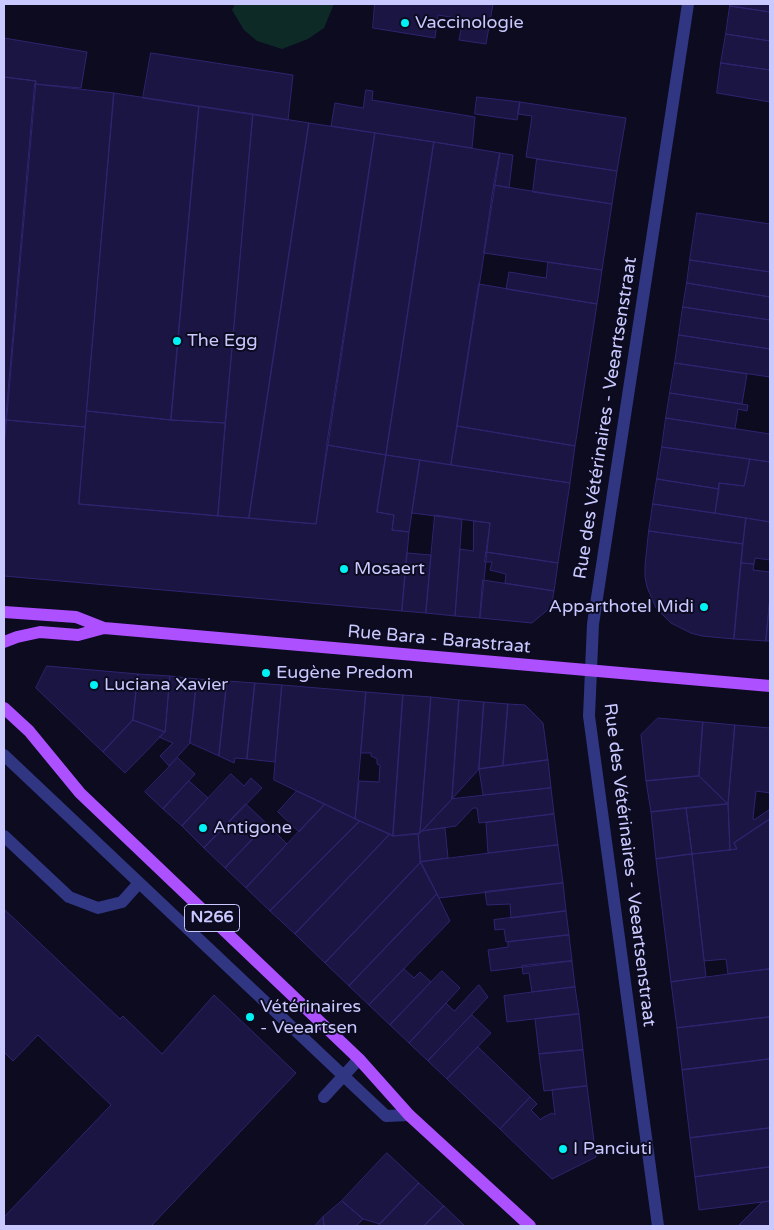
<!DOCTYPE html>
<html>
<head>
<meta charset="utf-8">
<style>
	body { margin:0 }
	#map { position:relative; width:774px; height:1230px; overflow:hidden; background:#0c0b20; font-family:"Varela Round",sans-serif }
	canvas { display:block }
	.frame { position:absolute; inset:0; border:5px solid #cac9ff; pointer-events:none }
</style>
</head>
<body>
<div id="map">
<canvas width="774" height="1230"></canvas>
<div class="frame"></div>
</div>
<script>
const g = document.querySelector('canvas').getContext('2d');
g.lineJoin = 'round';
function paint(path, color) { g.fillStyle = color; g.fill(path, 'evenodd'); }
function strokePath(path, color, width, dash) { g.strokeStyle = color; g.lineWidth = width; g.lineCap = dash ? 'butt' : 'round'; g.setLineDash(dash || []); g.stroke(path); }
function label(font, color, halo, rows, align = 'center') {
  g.font = font + ' "Varela Round",sans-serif'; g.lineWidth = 4; g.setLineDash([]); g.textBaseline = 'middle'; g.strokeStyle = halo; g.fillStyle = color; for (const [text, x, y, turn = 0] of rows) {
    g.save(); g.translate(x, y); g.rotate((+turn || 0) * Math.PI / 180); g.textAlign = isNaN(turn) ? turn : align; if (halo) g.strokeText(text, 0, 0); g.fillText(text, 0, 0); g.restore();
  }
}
paint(new Path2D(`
	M 235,4 L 334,4 L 324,28 L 308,39 L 282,49 L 257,41 L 244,30 L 232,10 Z`), '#0d2a26');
const building = new Path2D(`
	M 375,4 L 493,4 L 486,44 L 459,40 L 463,19 L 438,15 L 435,38 L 373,28 Z
	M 730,4 L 770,4 L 770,12 L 730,6 Z
	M 730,6 L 770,12 L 770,41 L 726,34 Z
	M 726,34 L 770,41 L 770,70 L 721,63 Z
	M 4,38 L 87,52 L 81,88 L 35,84 L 36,81 L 4,77 Z
	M 151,53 L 293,75 L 288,120 L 143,98 Z
	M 721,63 L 770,70 L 770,102 L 717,93 Z
	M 4,77 L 36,81 L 4,449 Z
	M 35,84 L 114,93 L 85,427 L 6,420 Z
	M 366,90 L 373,91 L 372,100 L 475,117 L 472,148 L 331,126 L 335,103 L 363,108 Z
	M 114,93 L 199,106 L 171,420 L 87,411 Z
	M 477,97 L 520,102 L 517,120 L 475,114 Z
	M 520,102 L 626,118 L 617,171 L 526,157 L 532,116 L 518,114 Z
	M 199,106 L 253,114 L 225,423 L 171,420 Z
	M 253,114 L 309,123 L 249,518 L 218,516 Z
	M 309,123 L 375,133 L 316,524 L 249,518 Z
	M 375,133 L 434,142 L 386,455 L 327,445 Z
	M 434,142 L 500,153 L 451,465 L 386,455 Z
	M 500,153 L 513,155 L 509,188 L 494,185 Z
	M 537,159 L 617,171 L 612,204 L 533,192 Z
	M 494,185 L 612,204 L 602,270 L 484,253 Z
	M 697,213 L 770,224 L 770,272 L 690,260 Z
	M 690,260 L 770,272 L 770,297 L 687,283 Z
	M 548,262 L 602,270 L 597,304 L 506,289 L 509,272 L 546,278 Z
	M 687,283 L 770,297 L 770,320 L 683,307 Z
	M 479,284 L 597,304 L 575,446 L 457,426 Z
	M 683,307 L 770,320 L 770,349 L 679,335 Z
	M 679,335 L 770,349 L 770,377 L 675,363 Z
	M 675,363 L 747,374 L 742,404 L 670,393 Z
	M 670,393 L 748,405 L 747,411 L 738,409 L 735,429 L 666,418 Z
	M 87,411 L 171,420 L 225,423 L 218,516 L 79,504 Z
	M 666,418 L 770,434 L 770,462 L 662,447 Z
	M 6,420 L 85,427 L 79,504 L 316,524 L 327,445 L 386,455 L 377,512 L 394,515 L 392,530 L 409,532 L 402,611 L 4,576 L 4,449 Z
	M 457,426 L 575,446 L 570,483 L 451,465 Z
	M 662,447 L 750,459 L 744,486 L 719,483 L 719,489 L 657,479 Z
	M 386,455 L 420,460 L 409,532 L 392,530 L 394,515 L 377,512 Z
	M 750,459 L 770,462 L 770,522 L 715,513 L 719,483 L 744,486 Z
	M 420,460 L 570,483 L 558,563 L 486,552 L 490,523 L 412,513 Z
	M 657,479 L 719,489 L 715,513 L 653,504 Z
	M 653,504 L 746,518 L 743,544 L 649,531 Z
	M 435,515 L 462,519 L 455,616 L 426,613 Z
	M 746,518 L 770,522 L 770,560 L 755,558 L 754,564 L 741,563 Z
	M 474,521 L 490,523 L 480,618 L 455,616 L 460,549 L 473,551 Z
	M 649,531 L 743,544 L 734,639 L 702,636 L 691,633 L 671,623 L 656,608 L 647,587 L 645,577 L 645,566 Z
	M 486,552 L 558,563 L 554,591 L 505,583 L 506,574 L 490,570 L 492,562 L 485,562 Z
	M 407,553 L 431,555 L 426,613 L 402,611 Z
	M 741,563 L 754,564 L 753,570 L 770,572 L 770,597 L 766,641 L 734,639 Z
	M 483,580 L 554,591 L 551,607 L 532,623 L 480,618 Z
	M 770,597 L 770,641 L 766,641 Z
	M 47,666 L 138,674 L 133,720 L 103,752 L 36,688 Z
	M 138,674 L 170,676 L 165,732 L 133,720 Z
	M 170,676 L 197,679 L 190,743 L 169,766 L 160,756 L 173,743 L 159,737 L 165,732 Z
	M 197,679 L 227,681 L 219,756 L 190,743 Z
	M 227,681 L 255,683 L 247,759 L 235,758 L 234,763 L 219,756 Z
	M 255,683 L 282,685 L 275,762 L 247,759 Z
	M 282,685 L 366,692 L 355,819 L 274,780 Z
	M 366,692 L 403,695 L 393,836 L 355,819 L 359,781 L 379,782 L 380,765 L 377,764 L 377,759 L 371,756 L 371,753 L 361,753 Z
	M 403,695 L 431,697 L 420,833 L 393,836 Z
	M 431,697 L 459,700 L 452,799 L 420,833 Z
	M 459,700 L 484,702 L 479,769 L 452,799 Z
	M 484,702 L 508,704 L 503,766 L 479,769 Z
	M 508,704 L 525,705 L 543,723 L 548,760 L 503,766 Z
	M 658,718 L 703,722 L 699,776 L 646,781 L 641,735 Z
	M 133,720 L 165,732 L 125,773 L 103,752 Z
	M 703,722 L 735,725 L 728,804 L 699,776 Z
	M 735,725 L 770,728 L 770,793 L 756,791 L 753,818 L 754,820 L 770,809 L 770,819 L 734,843 L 737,849 L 730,850 L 728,804 Z
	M 178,758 L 195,774 L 163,809 L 145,792 Z
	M 548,760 L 551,788 L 483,795 L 479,769 Z
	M 231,774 L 244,786 L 251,778 L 262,788 L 204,848 L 182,826 Z
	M 699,776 L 728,804 L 651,812 L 646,781 Z
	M 189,781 L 208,798 L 182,826 L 163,809 Z
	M 551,788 L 554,814 L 479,823 L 477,808 L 473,808 L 456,826 L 422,831 L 452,799 Z
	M 297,791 L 325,804 L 299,832 L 278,812 Z
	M 246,804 L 267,824 L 225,868 L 204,848 Z
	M 325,804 L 360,821 L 270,911 L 246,888 Z
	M 728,804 L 730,850 L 692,854 L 686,808 Z
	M 686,808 L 692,854 L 656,859 L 651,812 Z
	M 554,814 L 558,845 L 488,853 L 486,823 Z
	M 770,819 L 770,969 L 728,974 L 726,959 L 704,961 L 692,854 L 737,849 L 734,843 Z
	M 360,821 L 390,834 L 295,934 L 270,911 Z
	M 267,824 L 287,844 L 246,888 L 225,868 Z
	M 445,828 L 448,858 L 420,862 L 418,834 L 422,831 Z
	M 390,834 L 393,836 L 418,834 L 421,862 L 325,963 L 295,934 Z
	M 558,845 L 563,883 L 439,898 L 420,862 Z
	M 692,854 L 706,977 L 671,982 L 656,859 Z
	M 421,862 L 437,894 L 349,986 L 325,963 Z
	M 563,883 L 566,911 L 511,918 L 510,904 L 487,905 L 485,892 Z
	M 437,894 L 450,921 L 369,1005 L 349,986 Z
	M 4,909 L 120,1019 L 123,1016 L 162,1054 L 214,995 L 296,1073 L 151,1226 L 4,1226 L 4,1217 L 111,1105 L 38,1035 L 13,1061 L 4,1052 Z
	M 566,911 L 569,935 L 506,942 L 504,929 L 495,930 L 494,920 Z
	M 569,935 L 572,961 L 491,971 L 488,950 L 508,947 L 508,942 Z
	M 572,961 L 575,987 L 532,992 L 529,973 L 523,974 L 522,966 Z
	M 404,969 L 414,978 L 420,972 L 431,982 L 390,1025 L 369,1005 Z
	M 770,969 L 770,1017 L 677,1028 L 671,982 Z
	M 442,971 L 460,988 L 409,1043 L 390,1025 Z
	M 479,985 L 488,997 L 428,1061 L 409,1043 L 446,1003 L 454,1011 Z
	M 575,987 L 579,1014 L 507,1022 L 504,996 Z
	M 579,1014 L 583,1050 L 539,1054 L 535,1019 Z
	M 472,1015 L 491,1033 L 447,1079 L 428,1061 Z
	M 770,1017 L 770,1059 L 682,1070 L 677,1028 Z
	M 478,1047 L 530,1097 L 500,1129 L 447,1079 Z
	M 583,1050 L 587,1086 L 544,1091 L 539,1054 Z
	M 770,1059 L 770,1128 L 690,1138 L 682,1070 Z
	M 587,1086 L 596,1157 L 552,1179 L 500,1129 L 530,1097 L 537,1104 L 531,1110 L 541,1120 L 542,1118 L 552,1113 L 555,1115 L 552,1090 Z
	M 770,1128 L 770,1167 L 695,1177 L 690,1138 Z
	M 387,1153 L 419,1183 L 380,1224 L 363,1219 L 342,1201 Z
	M 770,1167 L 770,1201 L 699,1210 L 695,1177 Z
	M 419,1183 L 444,1206 L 424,1226 L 378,1226 Z
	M 342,1201 L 363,1219 L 356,1226 L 324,1226 L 323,1217 Z
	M 770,1201 L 770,1226 L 738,1226 L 761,1203 Z
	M 444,1206 L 465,1226 L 424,1226 Z
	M 323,1217 L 324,1226 L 315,1226 Z`);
paint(building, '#1a1542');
strokePath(building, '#2d2570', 1);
strokePath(new Path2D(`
	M 4,755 L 386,1116 L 409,1115
	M 4,836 L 69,897 L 98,908 L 122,902 L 139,883
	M 324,1097 L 359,1059
	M 658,1226 L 589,716 L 593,624 L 688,4`), '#313683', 12);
strokePath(new Path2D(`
	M 4,612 L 76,617 L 104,628 L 770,686
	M 4,642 L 17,637 L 40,632 L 78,635 L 104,628
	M 4,708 L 29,731 L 80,793 L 359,1059 L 409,1115 L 530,1226`), '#ad50ff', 12);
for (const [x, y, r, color] of [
	[405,23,5,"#00f3f4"],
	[177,341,5,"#00f3f4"],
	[344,569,5,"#00f3f4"],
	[704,607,5,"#00f3f4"],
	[266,673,5,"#00f3f4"],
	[94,685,5,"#00f3f4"],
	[203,828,5,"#00f3f4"],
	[250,1017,5,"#00f3f4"],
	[563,1149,5,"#00f3f4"]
]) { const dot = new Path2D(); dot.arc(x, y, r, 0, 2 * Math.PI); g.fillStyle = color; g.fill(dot); strokePath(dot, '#0c0b20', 2); }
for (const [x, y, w] of [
	[212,918,55]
]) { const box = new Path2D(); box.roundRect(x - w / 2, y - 13.5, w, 27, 4); g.fillStyle = '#0c0b20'; g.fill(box); strokePath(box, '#cac9ff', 1); }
label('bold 16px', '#cac9ff', null, [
	["N266",212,918]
]);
label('18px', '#cac9ff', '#0c0b20', [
	["Vaccinologie",415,23],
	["The Egg",187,341],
	["Mosaert",354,569],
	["Apparthotel Midi",694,607,"right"],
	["Eugène Predom",276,673],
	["Luciana Xavier",104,685],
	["Antigone",213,828],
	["Vétérinaires",260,1007],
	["- Veeartsen",260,1028],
	["I Panciuti",573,1149]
], 'left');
label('18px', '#cac9ff', '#0c0b20', [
	["Rue des Vétérinaires - Veeartsenstraat",606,418,-81],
	["Rue Bara - Barastraat",439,640,5],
	["Rue des Vétérinaires - Veeartsenstraat",629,865,83]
]);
</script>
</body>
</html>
